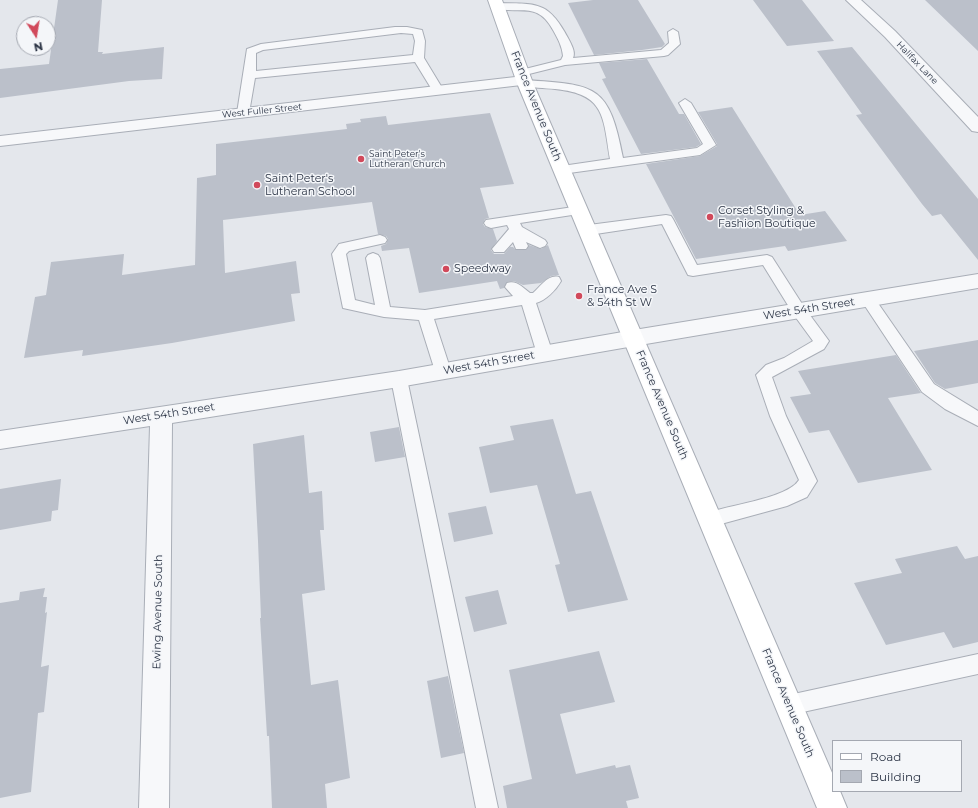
<!DOCTYPE html>
<html>
<head>
<meta charset="utf-8">
<style>
	body { margin:0 }
	#map { position:relative; width:978px; height:808px; overflow:hidden; background:#e4e7ec; font-family:Montserrat,sans-serif }
	canvas { display:block }
	.legend { position:absolute; left:832px; top:740px; width:130px; height:52px; box-sizing:border-box; background:#f4f6f9; border:1px solid #a4a8b1; margin:0; padding:5px 7px; list-style:none; font-size:12px; color:#2b3445 }
	.legend li { display:flex; align-items:center; gap:8px; height:20px }
	.legend b { width:20px; border:1px solid #a4a8b1 }
	.north { position:absolute; left:16px; top:16px; width:40px; height:40px; box-sizing:border-box; background:#f4f6f9; border:1px solid #a4a8b1; border-radius:50%; rotate:168deg; font-size:11px; font-weight:700; line-height:16px; text-align:center; color:#2b3445 }
	.north::after { content:''; display:block; margin:auto; width:14px; height:18px; background:#d1495b; clip-path:polygon(50% 0,100% 100%,50% 72%,0 100%) }
</style>
</head>
<body>
<div id="map">
<canvas width="978" height="808"></canvas>
<ul class="legend">
<li><b style="height:5px;background:#fff"></b>Road</li>
<li><b style="height:11px;background:#bbc0ca"></b>Building</li>
</ul>
<div class="north">N</div>
</div>
<script>
const g = document.querySelector('canvas').getContext('2d');
g.lineJoin = 'round';
function paint(path, color) { g.fillStyle = color; g.fill(path, 'evenodd'); }
function strokePath(path, color, width, dash) { g.strokeStyle = color; g.lineWidth = width; g.lineCap = dash ? 'butt' : 'round'; g.setLineDash(dash || []); g.stroke(path); }
function label(font, color, halo, rows, align = 'center') {
  g.font = font + ' Montserrat,sans-serif'; g.lineWidth = 3; g.setLineDash([]); g.textBaseline = 'middle'; g.strokeStyle = halo; g.fillStyle = color; for (const [text, x, y, turn = 0] of rows) {
    g.save(); g.translate(x, y); g.rotate((+turn || 0) * Math.PI / 180); g.textAlign = isNaN(turn) ? turn : align; if (halo) g.strokeText(text, 0, 0); g.fillText(text, 0, 0); g.restore();
  }
}
paint(new Path2D(`
	M 58,0 L 102,0 L 98,52 L 103,52 L 102,54 L 164,47 L 162,79 L 129,81 L 0,98 L 0,69 L 49,64 Z
	M 593,0 L 638,0 L 665,44 L 662,47 L 642,50 L 594,55 L 568,3 Z
	M 753,0 L 802,0 L 834,41 L 787,46 Z
	M 925,0 L 978,0 L 978,51 Z
	M 852,47 L 978,199 L 978,260 L 941,214 L 932,216 L 922,204 L 856,115 L 862,114 L 817,51 Z
	M 647,59 L 679,114 L 684,114 L 701,144 L 696,147 L 641,154 L 602,79 L 606,78 L 599,63 Z
	M 732,107 L 800,215 L 825,211 L 847,241 L 788,251 L 785,246 L 696,259 L 646,164 L 700,156 L 717,146 L 717,144 L 698,112 Z
	M 490,113 L 514,184 L 480,188 L 489,218 L 485,219 L 483,224 L 485,227 L 493,229 L 497,241 L 491,250 L 494,254 L 504,254 L 510,247 L 513,247 L 516,250 L 526,250 L 529,245 L 541,249 L 548,245 L 559,275 L 551,276 L 541,283 L 523,285 L 514,281 L 507,282 L 504,288 L 500,289 L 497,281 L 419,293 L 409,248 L 382,251 L 381,246 L 386,244 L 388,239 L 386,236 L 378,234 L 372,202 L 223,220 L 225,273 L 296,261 L 300,293 L 291,294 L 295,321 L 172,343 L 82,356 L 83,350 L 24,358 L 35,297 L 46,295 L 51,262 L 124,254 L 122,275 L 195,265 L 197,178 L 216,175 L 216,144 L 347,129 L 346,124 L 361,122 L 360,119 L 386,116 L 388,125 Z
	M 978,340 L 978,383 L 945,389 L 935,383 L 914,351 Z
	M 896,355 L 921,393 L 888,398 L 932,470 L 858,483 L 829,430 L 809,433 L 790,397 L 811,394 L 798,371 Z
	M 553,419 L 576,494 L 591,491 L 628,600 L 568,612 L 555,565 L 560,564 L 537,485 L 490,493 L 479,447 L 514,440 L 510,426 Z
	M 399,427 L 405,457 L 375,462 L 370,432 Z
	M 304,435 L 309,493 L 322,491 L 324,530 L 320,530 L 325,590 L 302,594 L 311,685 L 338,680 L 350,778 L 325,784 L 327,808 L 272,808 L 269,736 L 267,736 L 260,618 L 261,618 L 258,541 L 253,444 Z
	M 61,479 L 58,510 L 52,511 L 51,521 L 0,530 L 0,489 Z
	M 486,506 L 493,534 L 454,542 L 448,513 Z
	M 957,546 L 965,559 L 978,556 L 978,642 L 953,648 L 944,632 L 886,645 L 854,583 L 902,573 L 895,559 Z
	M 45,588 L 43,597 L 47,597 L 45,613 L 47,612 L 41,667 L 49,665 L 44,712 L 38,713 L 31,792 L 0,798 L 0,603 L 19,600 L 20,592 Z
	M 498,590 L 507,624 L 474,632 L 465,597 Z
	M 599,651 L 615,702 L 560,714 L 576,774 L 615,765 L 616,768 L 630,765 L 639,798 L 626,801 L 628,808 L 507,808 L 503,786 L 532,779 L 509,670 Z
	M 448,676 L 464,753 L 441,758 L 427,681 Z`), '#bbc0ca');
const service = new Path2D(`
	M 497,3 C 536,4 548,0 568,38 C 571,44 576,52 573,58 L 661,50 L 669,43 L 668,32 L 673,29 L 678,32 L 680,44 L 668,55 L 664,56 L 565,65 L 521,76 L 515,73 L 517,71 L 561,60 L 563,56 C 562,46 558,39 553,30 C 537,0 519,15 493,8 L 492,6 Z
	M 395,27 L 407,27 L 422,30 L 425,41 L 424,58 L 444,91 L 442,93 L 434,93 L 415,62 L 255,78 L 249,113 L 243,117 L 237,113 L 247,49 L 261,44 ZM 401,33 L 413,34 L 415,41 L 413,55 L 256,71 L 256,53 L 263,50 Z
	M 525,80 C 596,85 609,84 623,158 L 697,148 L 703,144 L 679,103 L 685,99 L 691,103 L 716,145 L 700,155 L 562,174 L 558,173 L 556,170 L 558,167 L 562,166 L 610,159 C 603,116 605,94 555,89 C 544,88 532,88 521,85 L 519,83 Z
	M 580,206 L 585,207 L 587,210 L 585,213 L 520,223 L 522,227 L 545,240 L 547,243 L 545,246 L 540,248 L 526,242 L 528,246 L 526,249 L 516,249 L 513,242 L 504,252 L 494,252 L 492,249 L 509,229 L 507,225 L 491,228 L 486,226 L 484,223 L 486,220 Z
	M 666,215 L 671,216 L 673,219 L 697,265 L 767,255 L 772,257 L 804,307 L 829,341 L 824,349 L 772,377 L 786,416 L 817,481 L 807,497 L 787,506 L 710,527 L 704,524 L 701,519 L 704,514 C 727,505 787,499 799,480 L 770,416 L 756,375 L 766,365 L 784,358 L 813,341 L 794,315 L 763,265 L 693,276 L 688,275 L 662,224 L 589,235 L 584,233 L 582,230 L 584,227 L 589,225 Z
	M 380,235 L 385,237 L 387,240 L 385,243 L 349,251 L 346,254 L 355,300 L 375,305 L 366,258 L 368,255 L 373,253 L 378,255 L 380,258 L 390,307 L 425,310 L 513,296 L 505,287 L 507,283 C 517,280 523,288 530,293 L 533,293 C 541,286 548,274 559,277 L 561,281 C 556,290 545,301 536,303 L 553,354 L 550,358 L 545,360 L 540,358 L 537,354 L 522,305 L 434,319 L 451,371 L 448,375 L 443,377 L 438,375 L 435,371 L 419,320 L 384,317 L 343,308 L 332,254 L 339,244 Z
	M 868,295 L 873,296 L 934,384 L 978,411 L 978,426 L 945,409 L 922,392 L 861,300 L 863,296 Z
	M 399,373 L 405,375 L 407,379 L 498,808 L 476,808 L 391,379 L 393,375 Z
	M 978,654 L 978,674 L 789,715 L 782,712 L 779,705 L 782,698 L 789,695 Z`);
const minor = new Path2D(`
	M 846,0 L 861,0 L 895,31 L 978,117 L 978,132 L 972,131 L 885,37 Z
	M 524,76 L 530,78 L 532,81 L 530,84 L 0,146 L 0,136 Z
	M 634,330 L 641,332 L 644,338 L 641,344 L 634,346 L 399,387 L 172,423 L 169,808 L 139,808 L 150,426 L 0,449 L 0,431 L 399,371 Z`);
const tertiary = new Path2D(`
	M 978,274 L 978,288 L 634,346 L 627,344 L 624,338 L 627,332 L 634,330 Z`);
const secondary = new Path2D(`
	M 488,0 L 502,0 L 533,83 L 833,775 L 833,791 L 840,791 L 847,808 L 817,808 L 517,83 Z`);
strokePath(service, '#a9aeb7', 2);
strokePath(minor, '#a9aeb7', 2);
strokePath(tertiary, '#a9aeb7', 2);
strokePath(secondary, '#a9aeb7', 2);
paint(service, '#f7f8fa');
paint(minor, '#f7f8fa');
paint(tertiary, '#f7f8fa');
paint(secondary, '#fff');
for (const [x, y, r, color] of [
	[361,159,4,"#d1495b"],
	[257,185,4,"#d1495b"],
	[710,217,4,"#d1495b"],
	[446,269,4,"#d1495b"],
	[579,296,4,"#d1495b"]
]) { const dot = new Path2D(); dot.arc(x, y, r, 0, 2 * Math.PI); g.fillStyle = color; g.fill(dot); strokePath(dot, '#f4f6f9', 1.5); }
label('9px', '#2b3445', '#f4f6f9', [
	["Halifax Lane",917,63,46],
	["West Fuller Street",262,111,-6]
]);
label('9px', '#2b3445', '#f4f6f9', [
	["Saint Peter's",369,154],
	["Lutheran Church",369,164]
], 'left');
label('11px', '#2b3445', '#f4f6f9', [
	["France Avenue South",536,106,68],
	["West 54th Street",809,309,-9],
	["West 54th Street",489,363,-10],
	["France Avenue South",662,405,67],
	["West 54th Street",169,414,-9],
	["Ewing Avenue South",158,612,-89],
	["France Avenue South",788,703,67]
]);
label('11px', '#2b3445', '#f4f6f9', [
	["Saint Peter's",265,179],
	["Lutheran School",265,192],
	["Corset Styling &",718,211],
	["Fashion Boutique",718,224],
	["Speedway",454,269],
	["France Ave S",587,290],
	["& 54th St W",587,303]
], 'left');
</script>
</body>
</html>
